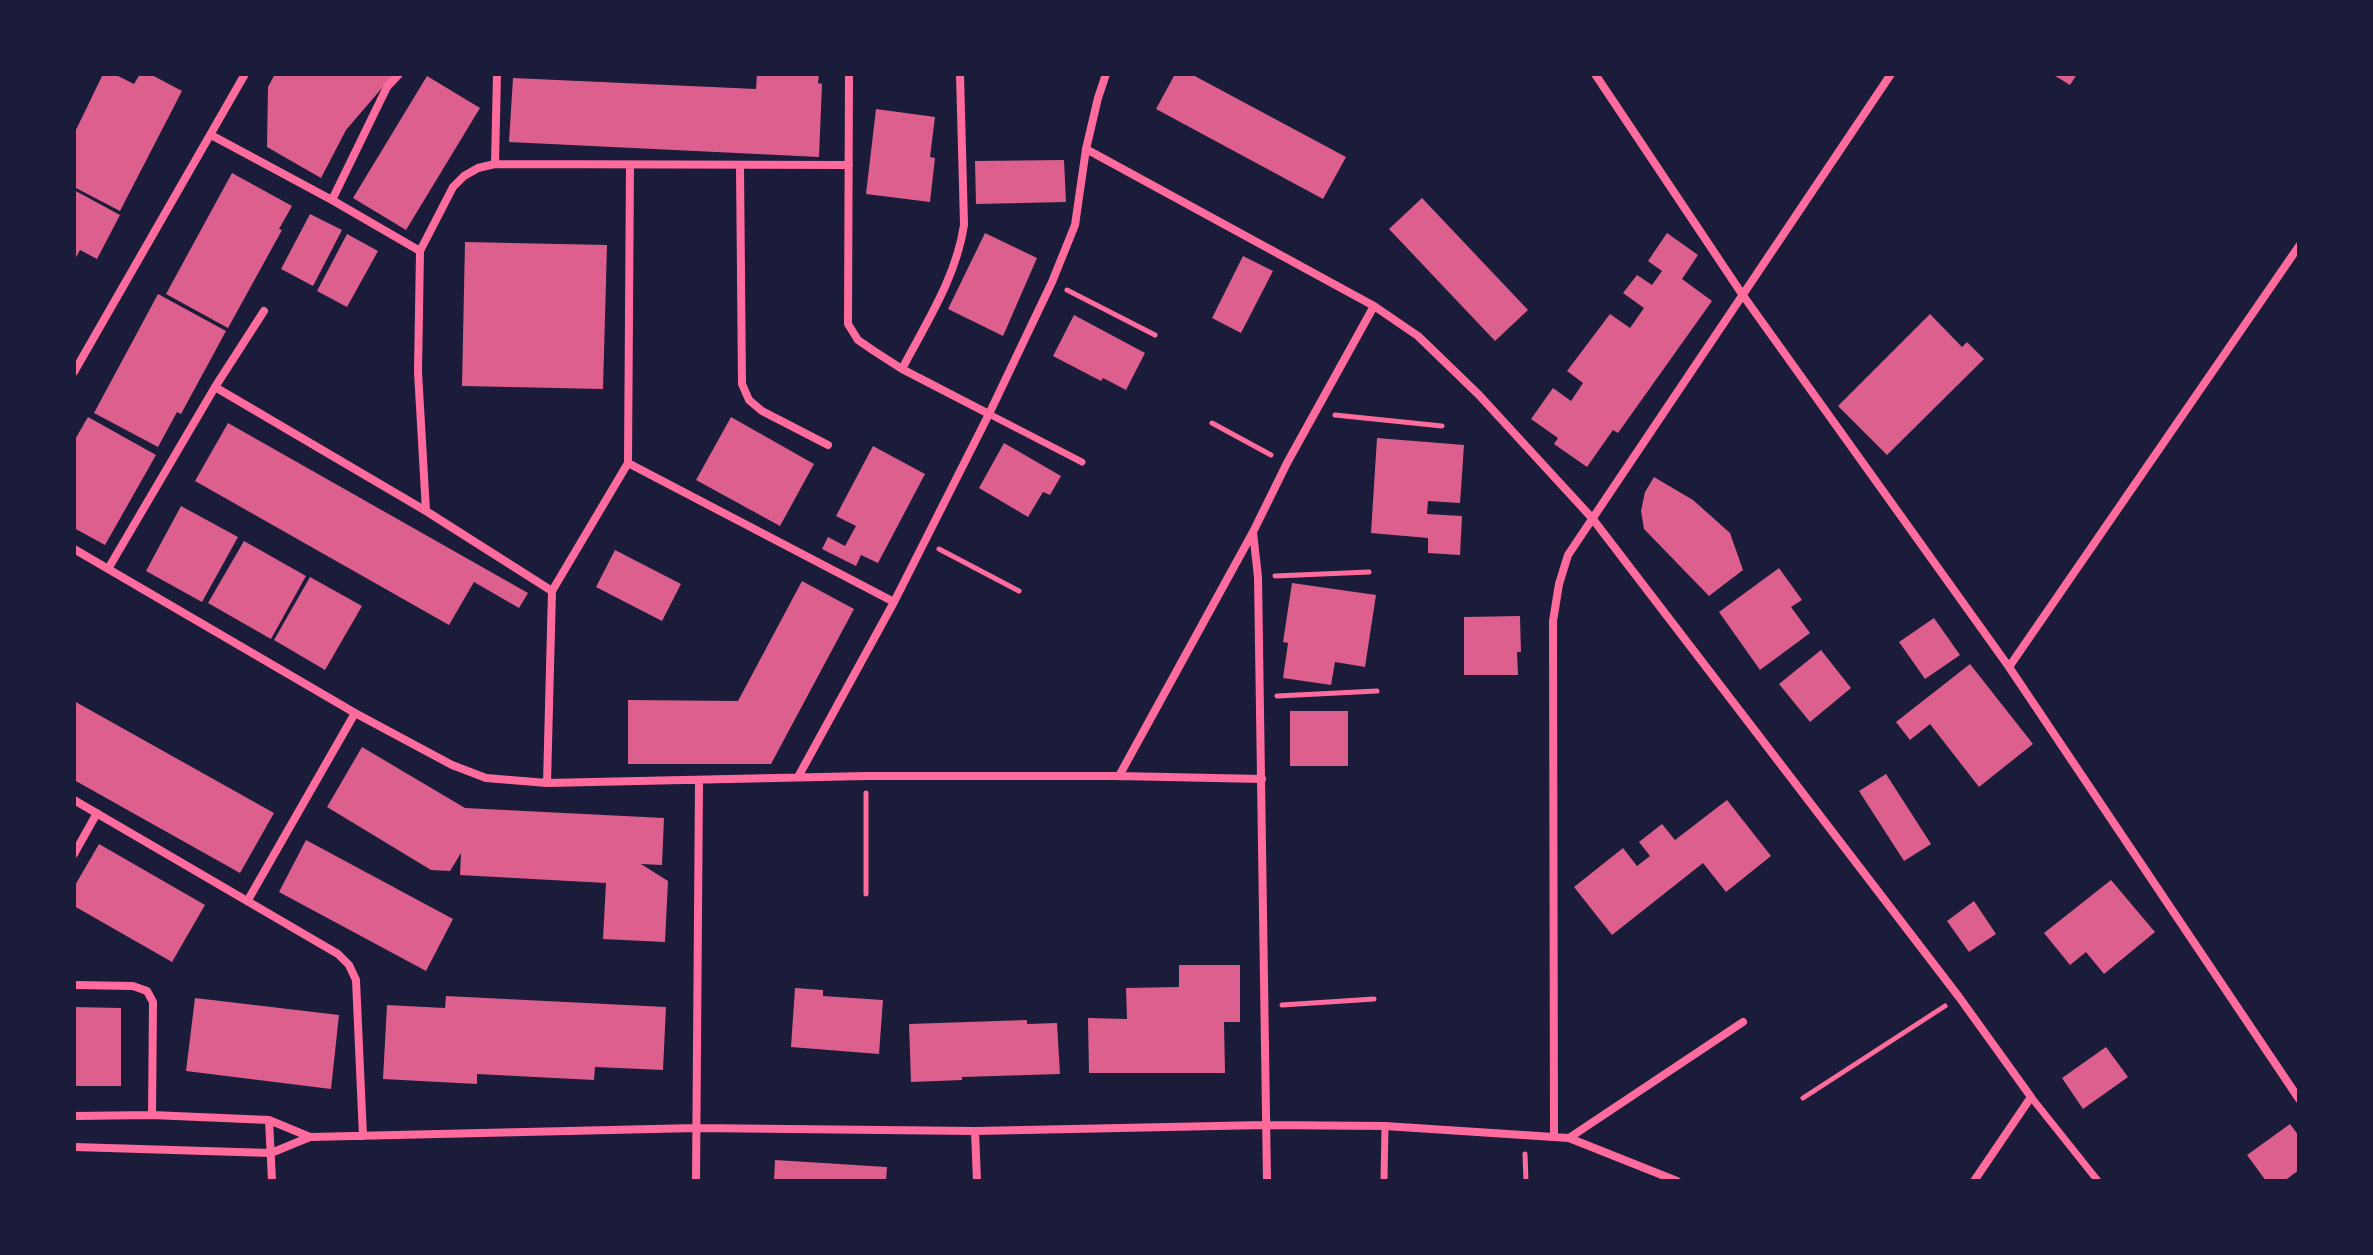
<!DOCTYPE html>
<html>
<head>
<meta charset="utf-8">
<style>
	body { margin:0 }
	#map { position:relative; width:2373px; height:1255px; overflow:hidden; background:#1b1b3a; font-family:"IBM Plex Sans",sans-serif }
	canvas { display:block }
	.frame { position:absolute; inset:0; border:76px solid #1b1b3a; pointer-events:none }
</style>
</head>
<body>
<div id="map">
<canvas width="2373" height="1255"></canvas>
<div class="frame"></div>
</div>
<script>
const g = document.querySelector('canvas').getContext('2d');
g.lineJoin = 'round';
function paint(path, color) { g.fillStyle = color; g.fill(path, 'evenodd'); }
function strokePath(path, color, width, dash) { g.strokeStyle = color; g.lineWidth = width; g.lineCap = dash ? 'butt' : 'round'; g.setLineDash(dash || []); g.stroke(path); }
paint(new Path2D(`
	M 103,74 L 114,74 L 134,84 L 140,74 L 150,74 L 182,91 L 120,211 L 74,187 L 74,134 Z
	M 275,74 L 394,74 L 346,130 L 321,178 L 267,147 L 268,87 Z
	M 757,74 L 819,74 L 818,83 L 822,84 L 819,157 L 509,142 L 513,78 L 756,89 Z
	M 1175,74 L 1191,74 L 1346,157 L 1323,199 L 1156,109 Z
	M 2052,74 L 2077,74 L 2070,85 Z
	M 427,76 L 480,108 L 406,230 L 353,198 Z
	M 876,109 L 935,117 L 930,157 L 935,158 L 930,202 L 866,194 Z
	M 1064,160 L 1066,202 L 976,204 L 975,161 Z
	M 232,173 L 292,206 L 279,229 L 282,230 L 228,328 L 166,294 Z
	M 74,190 L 120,215 L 97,259 L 80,250 L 74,261 Z
	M 1422,198 L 1528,310 L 1495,341 L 1389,229 Z
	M 310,214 L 342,230 L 313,286 L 281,269 Z
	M 985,233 L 1037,258 L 1003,336 L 948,309 Z
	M 1667,233 L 1698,255 L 1682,279 L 1712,301 L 1618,433 L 1613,430 L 1587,467 L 1554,444 L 1558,438 L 1531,419 L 1553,388 L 1571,401 L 1583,383 L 1567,371 L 1610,314 L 1630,328 L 1644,308 L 1623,293 L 1637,275 L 1652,285 L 1662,271 L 1648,261 Z
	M 347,234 L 378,251 L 347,307 L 317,291 Z
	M 465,242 L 607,245 L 603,389 L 462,386 Z
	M 1243,256 L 1273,271 L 1241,333 L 1212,318 Z
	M 158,294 L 226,331 L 181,414 L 177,412 L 158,447 L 94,413 Z
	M 1930,314 L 1962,347 L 1967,342 L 1984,359 L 1887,455 L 1838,406 Z
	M 1074,315 L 1145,353 L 1126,390 L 1103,378 L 1101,381 L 1053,356 Z
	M 88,417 L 156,455 L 105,545 L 74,528 L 74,441 Z
	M 731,417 L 814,464 L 780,526 L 696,480 Z
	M 228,423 L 528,593 L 519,608 L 474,582 L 449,625 L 195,481 Z
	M 1377,438 L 1464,445 L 1460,503 L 1428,501 L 1427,514 L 1462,516 L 1460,555 L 1428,553 L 1428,538 L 1371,533 Z
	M 1004,443 L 1061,476 L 1050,495 L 1043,492 L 1028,517 L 979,488 Z
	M 873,446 L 925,474 L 878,563 L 861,555 L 856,566 L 822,549 L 828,537 L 845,546 L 856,526 L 836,516 Z
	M 1654,477 L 1693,500 L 1730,533 L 1743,570 L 1709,596 L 1644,529 L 1641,511 L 1645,492 Z
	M 181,506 L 238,537 L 202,602 L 146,571 Z
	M 244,541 L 306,576 L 271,639 L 208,603 Z
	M 615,550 L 681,584 L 662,621 L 596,587 Z
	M 1779,568 L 1802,600 L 1791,607 L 1810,633 L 1760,670 L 1719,612 Z
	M 310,577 L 362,606 L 325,670 L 274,640 Z
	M 802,581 L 854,609 L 771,764 L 628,764 L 628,700 L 738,701 Z
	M 1292,583 L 1376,595 L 1365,667 L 1335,662 L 1331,685 L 1283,678 L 1288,643 L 1283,642 Z
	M 1520,616 L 1521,652 L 1517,652 L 1518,675 L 1464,675 L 1464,617 Z
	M 1934,618 L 1960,655 L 1925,679 L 1899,642 Z
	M 1821,650 L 1851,688 L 1810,722 L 1779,684 Z
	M 1970,664 L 2033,744 L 1979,787 L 1930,724 L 1910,740 L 1896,722 Z
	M 74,701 L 274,813 L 240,873 L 74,780 Z
	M 1290,711 L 1348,711 L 1348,766 L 1290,766 Z
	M 362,747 L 465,808 L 664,818 L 662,865 L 641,864 L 668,881 L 665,942 L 603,939 L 606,883 L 460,875 L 461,853 L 450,871 L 431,870 L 327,807 Z
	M 1886,774 L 1931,844 L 1904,861 L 1859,791 Z
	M 1727,800 L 1771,856 L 1726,892 L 1703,863 L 1612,935 L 1574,887 L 1623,848 L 1637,866 L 1650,856 L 1639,842 L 1662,824 L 1675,840 Z
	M 306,840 L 453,919 L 426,971 L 279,892 Z
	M 99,844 L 205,905 L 172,962 L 74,906 L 74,887 Z
	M 2111,880 L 2155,932 L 2104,974 L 2086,952 L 2070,965 L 2044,933 Z
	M 1974,901 L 1996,934 L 1969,952 L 1947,921 Z
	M 1179,965 L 1240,965 L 1240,1022 L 1224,1022 L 1225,1073 L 1089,1073 L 1088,1018 L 1127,1019 L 1126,988 L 1179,987 Z
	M 795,988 L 823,990 L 823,996 L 883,1000 L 879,1054 L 791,1047 Z
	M 446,996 L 666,1007 L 663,1070 L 595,1067 L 594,1080 L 477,1074 L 477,1084 L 383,1079 L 387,1005 L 445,1008 Z
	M 195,998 L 339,1015 L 331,1089 L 186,1071 Z
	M 74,1007 L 121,1008 L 121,1086 L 74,1086 Z
	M 1027,1020 L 1027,1024 L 1057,1023 L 1060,1074 L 962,1077 L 962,1080 L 911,1082 L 909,1024 Z
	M 2106,1047 L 2128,1077 L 2083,1109 L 2062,1078 Z
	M 2290,1124 L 2299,1136 L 2299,1170 L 2284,1181 L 2266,1181 L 2247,1155 Z
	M 775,1160 L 887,1167 L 886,1181 L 774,1181 Z`), '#dd5f8e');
strokePath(new Path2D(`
	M 1067,290 L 1155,335
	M 1335,415 L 1442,426
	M 1212,423 L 1271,455
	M 939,549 L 1019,591
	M 1275,576 L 1369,572
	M 1277,696 L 1377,691
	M 866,793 L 866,894
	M 1282,1005 L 1374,999
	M 1803,1098 L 1945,1006
	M 1525,1154 L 1526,1181`), '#ff6b9d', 5);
strokePath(new Path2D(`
	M 989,414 L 1082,462
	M 2031,1097 L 2098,1181
	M 1384,1181 L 1385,1126`), '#ff6b9d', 7);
strokePath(new Path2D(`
	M 849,74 L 848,324 L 858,340 L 874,351 L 902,369 L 989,414
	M 1595,74 L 1742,294 L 2009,667 L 2299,1099
	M 211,135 L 332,200 L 420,251
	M 1086,149 L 1374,306 L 1418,336 L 1479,395 L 1592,518 L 1959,997 L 2031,1097 L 1974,1181
	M 495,164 L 497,74
	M 740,166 L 742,384 L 749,400 L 762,411 L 828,445
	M 332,200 L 387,87 L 399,74
	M 902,369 C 926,323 956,278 964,225 L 960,74
	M 74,372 L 245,74
	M 215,387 L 426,511 L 552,591
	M 628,463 L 894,602
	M 426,511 L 418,372 L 420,251 L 453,187 L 464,176 L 478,168 L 495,164 L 849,165
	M 1253,532 L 1258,577 L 1267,1181
	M 74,549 L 355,713 L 452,765 L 486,778 L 547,783 L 866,776 L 1119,776 L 1262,779
	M 108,569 L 215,387 L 264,311
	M 2009,667 L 2299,246
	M 1119,776 L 1253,532 L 1287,463 L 1374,306
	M 798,777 L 894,602 L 989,414 L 1052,282 L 1075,225 L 1086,149 L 1098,98 L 1106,74
	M 547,783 L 552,591 L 628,463 L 630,165
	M 74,800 L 338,954 L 349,965 L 356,980 L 363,1136
	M 74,854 L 97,813
	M 248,900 L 355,713
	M 74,985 L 133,986 L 147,991 L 153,1002 L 152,1115
	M 74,1116 L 152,1115 L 269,1120 L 310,1137
	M 269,1120 L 272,1181
	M 975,1131 L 977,1181
	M 1554,1136 L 1553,621 L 1559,584 L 1568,555 L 1891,74
	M 1569,1138 L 1743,1022
	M 74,1147 L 271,1153 L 310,1137 L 696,1128 L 975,1131 L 1265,1125 L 1385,1126 L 1569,1138 L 1677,1181
	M 696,1181 L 699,780`), '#ff6b9d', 8);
</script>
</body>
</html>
